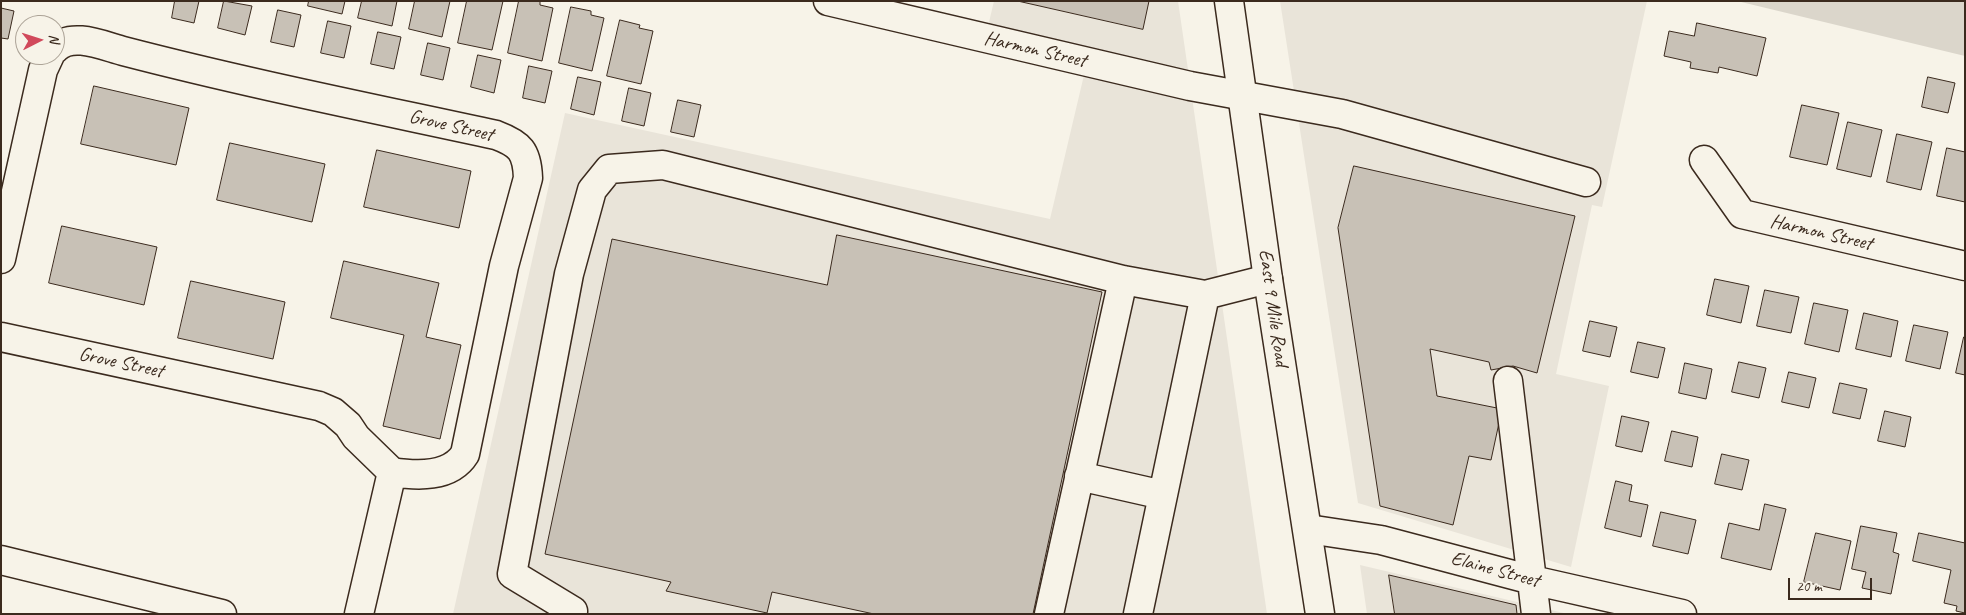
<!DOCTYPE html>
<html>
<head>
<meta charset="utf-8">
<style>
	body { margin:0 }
	#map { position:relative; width:1966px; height:615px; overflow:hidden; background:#f7f3e8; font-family:Caveat,sans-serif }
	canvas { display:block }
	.frame { position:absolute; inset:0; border:2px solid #3b2a1e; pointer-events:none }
	.north { position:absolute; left:15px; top:15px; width:50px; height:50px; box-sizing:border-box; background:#f7f3e8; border:1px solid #aca397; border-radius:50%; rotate:85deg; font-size:14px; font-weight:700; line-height:20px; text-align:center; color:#3b2a1e }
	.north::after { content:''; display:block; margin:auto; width:18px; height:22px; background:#d1495b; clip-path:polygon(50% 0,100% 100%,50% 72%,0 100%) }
	.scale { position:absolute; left:1788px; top:578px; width:84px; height:22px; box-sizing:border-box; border:2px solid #3b2a1e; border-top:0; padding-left:6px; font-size:15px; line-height:18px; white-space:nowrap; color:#3b2a1e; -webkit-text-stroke:4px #f7f3e8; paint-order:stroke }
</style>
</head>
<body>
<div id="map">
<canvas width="1966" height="615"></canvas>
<div class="frame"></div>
<div class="north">N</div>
<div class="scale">20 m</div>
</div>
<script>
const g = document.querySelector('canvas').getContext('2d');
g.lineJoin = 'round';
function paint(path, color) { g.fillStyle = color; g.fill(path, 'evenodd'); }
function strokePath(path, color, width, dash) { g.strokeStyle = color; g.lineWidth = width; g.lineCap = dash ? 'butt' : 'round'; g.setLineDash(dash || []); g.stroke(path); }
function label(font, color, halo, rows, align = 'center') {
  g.font = font + ' Caveat,sans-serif'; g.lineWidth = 5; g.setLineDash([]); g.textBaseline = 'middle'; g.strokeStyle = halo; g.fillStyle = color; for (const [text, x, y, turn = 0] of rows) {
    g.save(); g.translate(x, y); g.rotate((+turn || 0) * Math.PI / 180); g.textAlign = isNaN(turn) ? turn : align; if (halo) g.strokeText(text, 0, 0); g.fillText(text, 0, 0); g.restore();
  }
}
paint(new Path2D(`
	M 994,1 L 1178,1 L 1267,614 L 453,614 L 565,113 L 1050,219 L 1084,75 L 982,52 Z
	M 1280,1 L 1647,1 L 1602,207 L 1592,205 L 1556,374 L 1609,386 L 1571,567 L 1358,503 Z
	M 1360,565 L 1568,614 L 1367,614 Z`), '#e9e4d9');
paint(new Path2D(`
	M 1737,1 L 1965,1 L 1965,56 Z`), '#dbd6cb');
const building = new Path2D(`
	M 175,1 L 199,1 L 194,23 L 172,18 Z
	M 224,1 L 252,6 L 245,35 L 218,28 Z
	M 309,1 L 345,1 L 342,14 L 308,6 Z
	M 362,1 L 397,1 L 392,26 L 358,18 Z
	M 415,1 L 450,1 L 442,37 L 409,29 Z
	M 467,1 L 503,1 L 492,50 L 458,43 Z
	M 519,1 L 539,1 L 540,2 L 540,5 L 553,8 L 542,61 L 508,53 Z
	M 1018,1 L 1149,1 L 1143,29 Z
	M 571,7 L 591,11 L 591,15 L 604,18 L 592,71 L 559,63 Z
	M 1,8 L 14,11 L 8,39 L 1,38 Z
	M 278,10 L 301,15 L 294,47 L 271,42 Z
	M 620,20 L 640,25 L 639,28 L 653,31 L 641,84 L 607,76 Z
	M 328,21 L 351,26 L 344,58 L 321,53 Z
	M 1697,23 L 1766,38 L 1757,76 L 1719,67 L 1718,73 L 1690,68 L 1691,62 L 1664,56 L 1669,31 L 1694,36 Z
	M 378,32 L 401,37 L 394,69 L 371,64 Z
	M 428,43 L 450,48 L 443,80 L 421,75 Z
	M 478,55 L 501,60 L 494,93 L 471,87 Z
	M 529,66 L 552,71 L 545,103 L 523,98 Z
	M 578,77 L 601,82 L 594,115 L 571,109 Z
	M 1928,77 L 1955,83 L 1948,113 L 1922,107 Z
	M 94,86 L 189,108 L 176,165 L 81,144 Z
	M 629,88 L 651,93 L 644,126 L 622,121 Z
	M 678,100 L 701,105 L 694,137 L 671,132 Z
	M 1802,105 L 1839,113 L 1827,165 L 1790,157 Z
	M 1848,122 L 1882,130 L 1871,177 L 1837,169 Z
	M 1897,134 L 1932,142 L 1921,190 L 1887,182 Z
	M 230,143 L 325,164 L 312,222 L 217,200 Z
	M 1947,148 L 1965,152 L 1965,202 L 1937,196 Z
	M 377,150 L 471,171 L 459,228 L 364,207 Z
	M 1354,166 L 1575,216 L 1537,373 L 1513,366 L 1491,370 L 1489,362 L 1430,349 L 1437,396 L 1502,409 L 1491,460 L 1469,456 L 1453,525 L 1380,506 L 1338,228 Z
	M 62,226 L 157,247 L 144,305 L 49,283 Z
	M 837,235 L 1102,292 L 1033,614 L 874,614 L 772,592 L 767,613 L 666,591 L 671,582 L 545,554 L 612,239 L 827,285 Z
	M 344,261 L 439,283 L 426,337 L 461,345 L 440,439 L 383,426 L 404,335 L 331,318 Z
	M 1715,279 L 1749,286 L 1741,323 L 1707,315 Z
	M 191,281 L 285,302 L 273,359 L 178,338 Z
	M 1765,290 L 1799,297 L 1791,333 L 1757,326 Z
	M 1814,303 L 1848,310 L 1839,352 L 1805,344 Z
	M 1864,313 L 1898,321 L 1891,357 L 1856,349 Z
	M 1590,321 L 1617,327 L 1610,357 L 1583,351 Z
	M 1914,325 L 1948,332 L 1940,369 L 1906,361 Z
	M 1964,337 L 1965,337 L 1965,375 L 1956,373 Z
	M 1638,342 L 1665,348 L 1658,378 L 1631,372 Z
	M 1739,362 L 1766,368 L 1759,398 L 1732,392 Z
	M 1685,363 L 1712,369 L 1706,399 L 1679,393 Z
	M 1789,372 L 1816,378 L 1809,408 L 1782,402 Z
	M 1840,383 L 1867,389 L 1860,419 L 1833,413 Z
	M 1885,411 L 1911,417 L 1905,447 L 1878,441 Z
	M 1622,416 L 1649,422 L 1642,452 L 1616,446 Z
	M 1672,431 L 1698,437 L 1692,467 L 1665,461 Z
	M 1722,454 L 1749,460 L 1742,490 L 1715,484 Z
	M 1616,481 L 1632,485 L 1629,501 L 1648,505 L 1641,537 L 1605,528 Z
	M 1765,504 L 1786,509 L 1771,570 L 1721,558 L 1729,523 L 1759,530 Z
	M 1661,512 L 1696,520 L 1688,554 L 1653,546 Z
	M 1861,526 L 1897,533 L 1893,552 L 1899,554 L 1891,594 L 1862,588 L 1866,572 L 1852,569 Z
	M 1816,533 L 1851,541 L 1840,590 L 1804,582 Z
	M 1919,533 L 1965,543 L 1965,613 L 1956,611 L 1957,606 L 1944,603 L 1951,570 L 1913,561 Z
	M 1389,575 L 1516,605 L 1517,614 L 1395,614 Z`);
paint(building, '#c8c1b6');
strokePath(building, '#3b2a1e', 1);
const minor = new Path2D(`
	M 828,1 L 1190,86 L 1342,114 L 1586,182
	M 55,49 C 71,31 104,46 123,51 C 246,83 371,108 496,135 C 520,144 527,151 528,178 L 504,266 L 465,454 C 450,478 417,476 392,472
	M 1704,160 L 1742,214 L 1965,266
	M 1,259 L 43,70 L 50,55
	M 1,337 L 319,406 L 333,412 L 348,425 L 356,437 L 392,472 L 359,614
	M 1508,381 L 1536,614
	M 1079,476 L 1163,495
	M 1308,529 L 1381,540 L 1532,580 L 1682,614
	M 1,560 L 222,614
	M 573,611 L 512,574 L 569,274 L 592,190 L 609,169 L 663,165 L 1123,280 L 1205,295
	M 1049,614 L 1123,280
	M 1138,614 L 1205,295 L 1268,279`);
const major = new Path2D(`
	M 1229,1 L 1268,279 L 1320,614`);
strokePath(minor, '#3b2a1e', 31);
strokePath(major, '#3b2a1e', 31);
strokePath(minor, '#f7f3e8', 28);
strokePath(major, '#f7f3e8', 28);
label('20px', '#3b2a1e', '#f7f3e8', [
	["Harmon Street",1035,50,13],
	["Grove Street",451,126,13],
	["Harmon Street",1821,233,13],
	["East 9 Mile Road",1273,308,82],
	["Grove Street",121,363,12],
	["Elaine Street",1495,570,15]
]);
</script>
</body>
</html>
